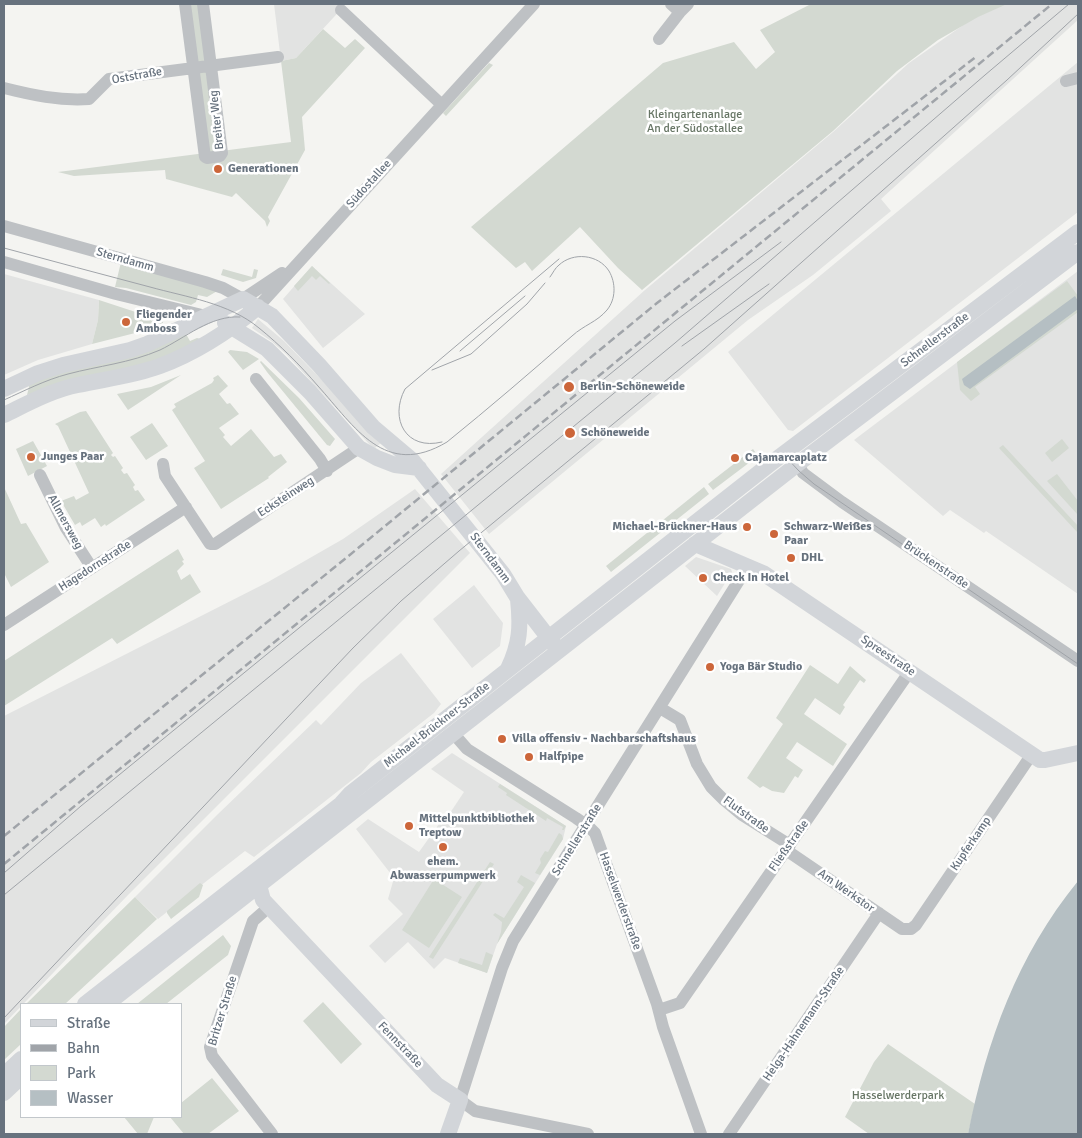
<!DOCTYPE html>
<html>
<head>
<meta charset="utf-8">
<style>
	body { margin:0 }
	#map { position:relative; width:1082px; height:1138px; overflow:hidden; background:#f4f4f1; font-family:Signika,sans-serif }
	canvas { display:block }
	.frame { position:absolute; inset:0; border:5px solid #67727e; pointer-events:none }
	.legend { position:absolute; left:20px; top:1003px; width:162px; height:115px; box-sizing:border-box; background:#fff; border:1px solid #c2c7cb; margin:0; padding:6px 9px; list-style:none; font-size:15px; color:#67727e }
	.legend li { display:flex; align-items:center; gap:10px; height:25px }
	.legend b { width:25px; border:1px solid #c2c7cb }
</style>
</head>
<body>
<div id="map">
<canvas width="1082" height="1138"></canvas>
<div class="frame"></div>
<ul class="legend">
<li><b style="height:6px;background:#d2d5d9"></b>Straße</li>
<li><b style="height:6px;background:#a0a4a9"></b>Bahn</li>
<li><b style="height:14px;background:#d3d9d1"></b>Park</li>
<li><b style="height:14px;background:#b5bfc3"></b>Wasser</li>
</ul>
</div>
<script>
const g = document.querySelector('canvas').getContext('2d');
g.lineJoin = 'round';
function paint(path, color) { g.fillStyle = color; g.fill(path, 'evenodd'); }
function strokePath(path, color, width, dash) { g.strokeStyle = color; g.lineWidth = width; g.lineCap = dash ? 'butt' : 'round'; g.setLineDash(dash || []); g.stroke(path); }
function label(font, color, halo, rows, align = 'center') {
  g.font = font + ' Signika,sans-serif'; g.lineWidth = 5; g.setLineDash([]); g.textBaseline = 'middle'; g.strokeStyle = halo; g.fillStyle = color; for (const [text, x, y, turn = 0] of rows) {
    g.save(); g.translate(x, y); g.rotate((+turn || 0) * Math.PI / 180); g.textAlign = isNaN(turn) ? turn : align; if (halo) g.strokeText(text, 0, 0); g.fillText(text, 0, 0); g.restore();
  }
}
paint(new Path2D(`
	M 274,4 L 346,4 L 296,58 L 281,61 Z
	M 1000,4 L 1078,4 L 1078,20 L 881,199 L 891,211 L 813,275 L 748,320 L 489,534 L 441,474 L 645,290 L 833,132 L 909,63 L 989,7 Z
	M 1078,62 L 1078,212 L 793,431 L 788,430 L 728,352 Z
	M 312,266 L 365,314 L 323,348 L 283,299 Z
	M 1078,271 L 1078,594 L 986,531 L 984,533 L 950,510 L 943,516 L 854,440 Z
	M 4,274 L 99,300 L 98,320 L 92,344 L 38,360 L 4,375 Z
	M 258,319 L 284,341 L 382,442 L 375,448 L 370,445 L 286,354 L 271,341 L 252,328 Z
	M 415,489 L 470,553 L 128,895 L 4,1024 L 4,716 L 268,582 L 343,539 Z
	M 696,557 L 731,569 L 732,572 L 717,596 L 685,566 Z
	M 474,585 L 503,623 L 500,646 L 472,668 L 433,619 Z
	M 401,653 L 441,704 L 434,713 L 371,762 L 361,773 L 254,857 L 245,851 L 158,919 L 135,897 L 218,814 L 316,720 L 321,725 L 361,683 Z
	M 452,753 L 566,826 L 563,839 L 497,944 L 487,973 L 445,958 L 434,969 L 408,942 L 385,963 L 369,946 L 403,914 L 388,899 L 394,878 L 356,829 L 368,819 L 419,852 L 439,824 L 442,825 L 464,792 L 431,769 Z`), '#e2e3e2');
paint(new Path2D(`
	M 188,4 L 201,4 L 208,60 L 198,63 Z
	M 811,4 L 1007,4 L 978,17 L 938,40 L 897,71 L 833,131 L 642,290 L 618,268 L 580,227 L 532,271 L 525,262 L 516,268 L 471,227 L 663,63 L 734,42 L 756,69 L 775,52 L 760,30 Z
	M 323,29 L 345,48 L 355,39 L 365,48 L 302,117 L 305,150 L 268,217 L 270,221 L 267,227 L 265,221 L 236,193 L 232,197 L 166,179 L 165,170 L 74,176 L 58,172 L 291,142 L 281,61 L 296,58 Z
	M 489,63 L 493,65 L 446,116 L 443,113 Z
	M 206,71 L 218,151 L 209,152 L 198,72 Z
	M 121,262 L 219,290 L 207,297 L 198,295 L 196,302 L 191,305 L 126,288 L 115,287 Z
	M 312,266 L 330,283 L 329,284 L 320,276 L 316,280 L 312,276 L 298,291 L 294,286 Z
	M 223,269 L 252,277 L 254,269 L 258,270 L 256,278 L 243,282 L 221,275 Z
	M 1067,281 L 1078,296 L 1078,312 L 975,387 L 980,394 L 971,401 L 960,390 L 957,362 Z
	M 99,300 L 163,321 L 163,323 L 143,331 L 92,344 L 98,320 Z
	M 186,334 L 190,341 L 197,338 L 201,339 L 163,359 L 27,395 L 29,387 L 27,383 Z
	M 230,350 L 247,352 L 259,359 L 243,370 L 228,352 Z
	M 261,361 L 299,398 L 335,439 L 330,446 L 327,445 L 267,372 L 260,362 Z
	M 181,375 L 128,410 L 117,394 L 151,387 Z
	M 218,375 L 228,386 L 219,394 L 227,404 L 230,403 L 239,414 L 219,428 L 225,435 L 223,437 L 231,446 L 251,429 L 274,457 L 281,454 L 287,462 L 268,477 L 269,478 L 221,509 L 194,468 L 205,461 L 172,410 L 176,407 L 174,404 L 212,383 L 214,380 L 213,378 Z
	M 86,411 L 113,453 L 111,455 L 113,457 L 115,456 L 123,468 L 121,470 L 124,474 L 127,473 L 135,485 L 133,487 L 135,491 L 138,490 L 145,500 L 106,526 L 105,524 L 101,527 L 95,518 L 82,526 L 80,522 L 75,525 L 61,501 L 74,496 L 76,500 L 89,493 L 58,426 L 55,424 L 80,412 Z
	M 152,423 L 168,446 L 146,460 L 130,437 Z
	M 1062,439 L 1069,448 L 1052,462 L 1045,453 Z
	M 33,441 L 47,466 L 28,476 L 16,449 Z
	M 1003,445 L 1078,526 L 1078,533 L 999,448 Z
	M 753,449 L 758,456 L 713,490 L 708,484 Z
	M 1057,474 L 1078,501 L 1078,515 L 1047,481 Z
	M 4,487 L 21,524 L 26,523 L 49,562 L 11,587 L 4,573 Z
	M 704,487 L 709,494 L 611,572 L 606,566 Z
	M 178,549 L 184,560 L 182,561 L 184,564 L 177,571 L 181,580 L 190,574 L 201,592 L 117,644 L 112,638 L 4,706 L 4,661 Z
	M 810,665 L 838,684 L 850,666 L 866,680 L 864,683 L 860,680 L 843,705 L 845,707 L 840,715 L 815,698 L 804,714 L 847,744 L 833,766 L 797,742 L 786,758 L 803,770 L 798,778 L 795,776 L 784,793 L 772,791 L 763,786 L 760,788 L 747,778 L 783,724 L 776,718 Z
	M 500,784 L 566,826 L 564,830 L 562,830 L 563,827 L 547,818 L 546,821 L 506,795 L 507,793 L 498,787 Z
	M 559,833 L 562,835 L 563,839 L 540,875 L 535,873 L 541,863 L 540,859 L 545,851 L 548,852 Z
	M 490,862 L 494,864 L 433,959 L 429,957 Z
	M 521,875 L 535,883 L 497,944 L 501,932 L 502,922 L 493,915 L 495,913 L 504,918 L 524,887 L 517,882 Z
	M 434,879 L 462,897 L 429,948 L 402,930 Z
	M 200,883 L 203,885 L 199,897 L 171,919 L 167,913 L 167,911 Z
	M 135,897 L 157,919 L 65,1004 L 26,1004 Z
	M 223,935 L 231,946 L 228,955 L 166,1004 L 137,1004 Z
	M 486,952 L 493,955 L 487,973 L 458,963 L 460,958 L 482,965 Z
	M 323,1002 L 362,1044 L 341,1064 L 303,1021 Z
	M 21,1009 L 21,1044 L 4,1060 L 4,1027 Z
	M 888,1044 L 975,1104 L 968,1134 L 869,1134 L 845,1117 L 874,1062 Z
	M 212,1078 L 239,1111 L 208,1134 L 184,1134 L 170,1117 L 181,1117 L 181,1103 Z
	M 124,1117 L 154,1117 L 147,1134 L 138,1134 Z`), '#d3d9d1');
paint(new Path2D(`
	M 1075,296 L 1078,301 L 1078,309 L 970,389 L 964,385 L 962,379 Z
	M 1078,881 L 1078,1134 L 968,1134 C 987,1040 1017,956 1078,881 Z`), '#b5bfc3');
strokePath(new Path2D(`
	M 185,4 L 205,157 L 207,158 L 220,156 L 222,153 L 203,4
	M 671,4 L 680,12 L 688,4
	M 341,10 L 442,105
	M 659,39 L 680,12
	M 1066,81 L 1078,78
	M 4,88 C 32,95 59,101 89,99 L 109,79 L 278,57
	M 4,226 L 205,282 L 223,288 L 243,299 L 282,273
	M 4,262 L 116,294 L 206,316
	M 258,307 L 534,4
	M 256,379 L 320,459 L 327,471
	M 163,464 L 165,476 L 210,544 L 215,544 L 359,448
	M 798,464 L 803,473 L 842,502 L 1078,661
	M 40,475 L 66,528 L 92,568
	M 4,625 L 186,507
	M 660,708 L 680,720 L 697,764 L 711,787 L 724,800 L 742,815 L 790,845
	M 453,733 L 467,749 L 576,818 L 589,827 L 595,833 L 657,1004 L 663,1027 L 701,1134
	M 786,850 L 902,929 L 911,929 L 916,925 L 1032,754
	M 269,907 L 253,921 L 210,1047 L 212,1056 L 272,1134
	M 659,1010 L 680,1003 L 910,671
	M 588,1134 L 475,1111 L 460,1100 L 502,968 L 513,941 L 748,566
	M 729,1134 L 879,913`), '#bec1c4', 12);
strokePath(new Path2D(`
	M 225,323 L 267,349 L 310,392 L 359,448 L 377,458 L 395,465 L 419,468
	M 4,389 L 38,373 L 63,365 L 130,350 L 147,344 L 243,299 L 272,316 L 319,365 L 373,427 L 412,460 L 503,574 L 517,597 L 555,646
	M 4,415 C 27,404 52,390 78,385 C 105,379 133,376 160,366 C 195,353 229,331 258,307
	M 695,544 L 763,573 L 1040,760 L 1045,760 L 1078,753
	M 508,669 C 520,644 521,627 518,599
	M 259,885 L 263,900 L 437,1085 L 460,1100 L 448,1134
	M 85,1004 L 341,804 L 351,793 L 770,464 L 1078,232
	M 107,1004 L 799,463 L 1078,252
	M 4,1075 L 21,1059
	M 4,1093 L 21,1077`), '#d2d5d9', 16);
strokePath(new Path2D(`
	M 4,248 C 52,261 101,274 150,287 C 186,297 229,303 259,328 C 280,345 300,365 318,386 C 355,427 385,479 447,442 C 489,408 531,372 572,336 C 584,325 597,322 607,310 C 616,299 616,283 609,271 C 598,254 573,252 559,265 C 555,268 553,273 550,277
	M 682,346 L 769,284
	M 460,351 L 525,296
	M 432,370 L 471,354 L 527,304 L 545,283
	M 4,400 C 24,391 45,380 68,374 C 98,366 130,363 160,350 C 185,338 211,315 240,317
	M 442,442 C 406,451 389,419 405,389 L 559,259
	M 783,454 L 799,471 L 814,484 L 1078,664
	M 4,873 L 81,806 L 675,321 L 781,242
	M 4,895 L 675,343 L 985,75 L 1069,4
	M 4,1018 L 353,648 L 401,601 L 459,551 L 704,349 L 1007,80 L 1078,14`), '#a0a4a9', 1);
strokePath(new Path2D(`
	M 4,836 L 346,558 L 657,303 L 977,56
	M 4,864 L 1052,4`), '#a0a4a9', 2.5, [8, 4]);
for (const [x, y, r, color] of [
	[218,169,5,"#cc663a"],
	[126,322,5,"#cc663a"],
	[569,387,6,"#cc663a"],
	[570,433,6,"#cc663a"],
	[31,457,5,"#cc663a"],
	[735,458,5,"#cc663a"],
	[747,527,5,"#cc663a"],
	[774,534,5,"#cc663a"],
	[791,558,5,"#cc663a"],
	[703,578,5,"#cc663a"],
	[710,667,5,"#cc663a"],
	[502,739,5,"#cc663a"],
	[529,757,5,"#cc663a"],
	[409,826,5,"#cc663a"],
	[443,847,5,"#cc663a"]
]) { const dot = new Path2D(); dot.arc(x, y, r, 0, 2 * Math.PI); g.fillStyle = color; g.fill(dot); strokePath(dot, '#fff', 2); }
label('12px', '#67727e', '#fff', [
	["Oststraße",137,76,-10],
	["Breiter Weg",217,120,-96],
	["Südostallee",369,184,-48],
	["Sterndamm",125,260,16],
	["Schnellerstraße",935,340,-37],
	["Ecksteinweg",286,497,-33],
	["Allmersweg",65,522,61],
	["Sterndamm",490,558,53],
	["Brückenstraße",936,565,34],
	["Hagedornstraße",95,566,-33],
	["Spreestraße",888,656,34],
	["Michael-Brückner-Straße",437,725,-38],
	["Flutstraße",746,815,36],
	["Schnellerstraße",577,840,-58],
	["Kupferkamp",971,844,-56],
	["Fließstraße",789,846,-55],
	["Am Werkstor",846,891,35],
	["Hasselwerderstraße",620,901,70],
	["Britzer Straße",223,1011,-73],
	["Helga-Hahnemann-Straße",804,1024,-56],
	["Fennstraße",400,1045,46]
]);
label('12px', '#677665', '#fff', [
	["Kleingartenanlage",695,115],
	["An der Südostallee",695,129],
	["Hasselwerderpark",898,1096]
]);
label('bold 12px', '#67727e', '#fff', [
	["Generationen",228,169],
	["Fliegender",136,315],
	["Amboss",136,329],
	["Berlin-Schöneweide",580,387],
	["Schöneweide",581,433],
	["Junges Paar",41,457],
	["Cajamarcaplatz",745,458],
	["Michael-Brückner-Haus",737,527,"right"],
	["Schwarz-Weißes",784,527],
	["Paar",784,541],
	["DHL",801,558],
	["Check In Hotel",713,578],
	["Yoga Bär Studio",720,667],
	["Villa offensiv - Nachbarschaftshaus",512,739],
	["Halfpipe",539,757],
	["Mittelpunktbibliothek",419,819],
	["Treptow",419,833],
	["ehem.",443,862,"center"],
	["Abwasserpumpwerk",443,876,"center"]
], 'left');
</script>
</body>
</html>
